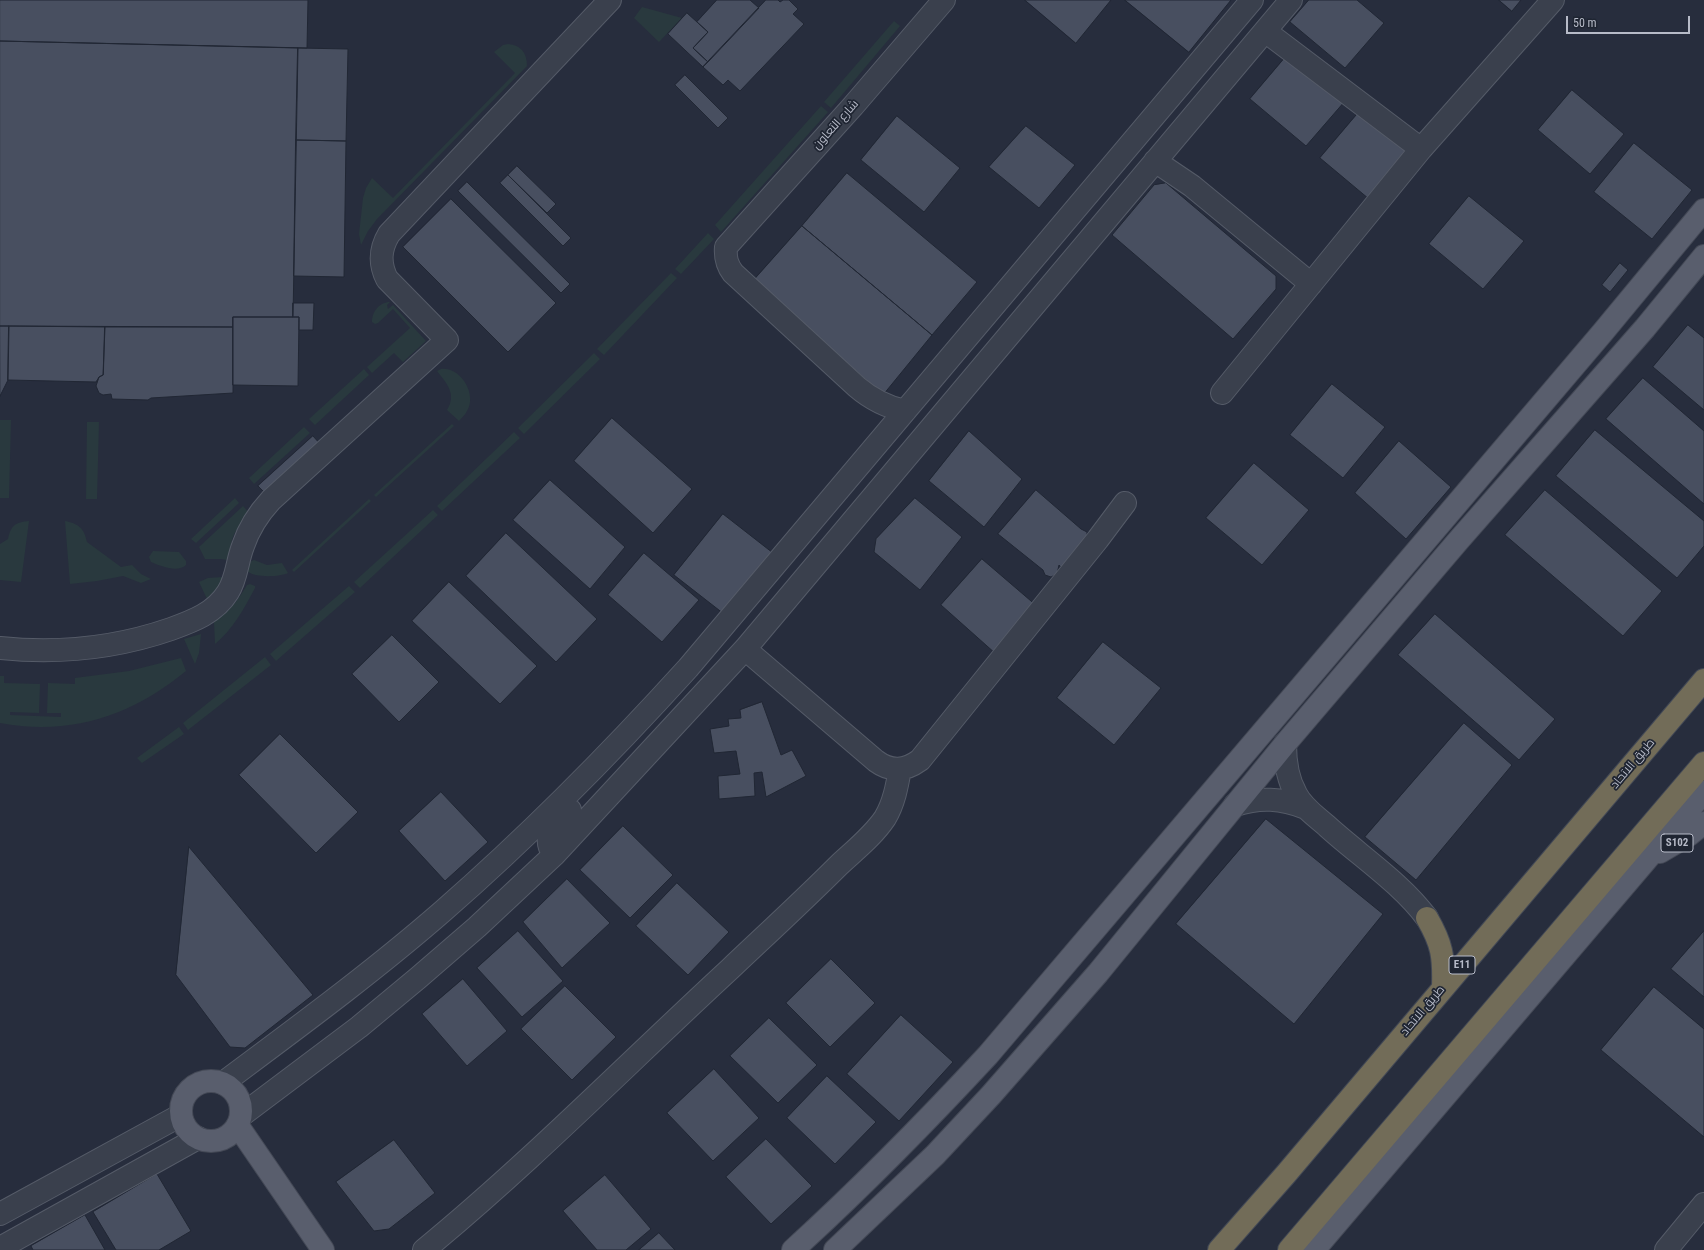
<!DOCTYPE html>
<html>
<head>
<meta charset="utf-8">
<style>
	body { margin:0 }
	#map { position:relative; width:1704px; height:1250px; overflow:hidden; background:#272d3d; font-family:"Roboto Condensed",sans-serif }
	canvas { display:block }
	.scale { position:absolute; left:1566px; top:16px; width:124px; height:18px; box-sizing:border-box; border:2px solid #b7bbc8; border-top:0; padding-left:5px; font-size:12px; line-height:14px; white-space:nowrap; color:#b7bbc8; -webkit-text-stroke:3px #1f2532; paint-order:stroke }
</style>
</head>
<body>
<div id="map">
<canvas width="1704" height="1250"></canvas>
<div class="scale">50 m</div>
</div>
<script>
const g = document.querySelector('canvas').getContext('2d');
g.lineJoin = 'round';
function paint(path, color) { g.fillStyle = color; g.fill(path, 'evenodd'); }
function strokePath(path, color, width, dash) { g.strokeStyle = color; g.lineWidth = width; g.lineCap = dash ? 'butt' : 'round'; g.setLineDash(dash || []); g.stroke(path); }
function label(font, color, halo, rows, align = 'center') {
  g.font = font + ' "Roboto Condensed",Cairo,sans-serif'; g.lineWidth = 3.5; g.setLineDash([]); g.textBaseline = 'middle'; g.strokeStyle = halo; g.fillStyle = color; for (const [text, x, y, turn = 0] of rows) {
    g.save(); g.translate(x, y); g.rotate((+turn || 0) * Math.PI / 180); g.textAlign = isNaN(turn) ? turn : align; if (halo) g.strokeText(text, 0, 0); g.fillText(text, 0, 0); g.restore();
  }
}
paint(new Path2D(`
	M 642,7 L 682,18 L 659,42 L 634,18 Z
	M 894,21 L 900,26 L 831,108 L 824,102 Z
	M 508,44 C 521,45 527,53 527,66 L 377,219 L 368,231 L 361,245 L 359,234 L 363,198 L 366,188 L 372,178 L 393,198 L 515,73 L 494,52 L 503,45 Z
	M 821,106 L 828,112 L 721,232 L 715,225 Z
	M 708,233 L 714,239 L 681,274 L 675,269 Z
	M 671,273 L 677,278 L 604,355 L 597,349 Z
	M 390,302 L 387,305 L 388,309 L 393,305 L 426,341 L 403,362 L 394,353 L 372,373 L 367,367 L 410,328 L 393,309 L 378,323 L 375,324 L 372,322 C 372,311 380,302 390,302 Z
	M 594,353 L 600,359 L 524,434 L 518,428 Z
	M 364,369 L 369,375 L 315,425 L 309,419 Z
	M 441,369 C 457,367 472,386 470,402 C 469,410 464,416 459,421 L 447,410 C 457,394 447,384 437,371 Z
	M 0,420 L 11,420 L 9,498 L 0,498 Z
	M 87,422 L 99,422 L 97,499 L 86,499 Z
	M 452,424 L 454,426 L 376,497 L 374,495 Z
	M 304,427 L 310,433 L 254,484 L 249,478 Z
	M 514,432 L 520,438 L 442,511 L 437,506 Z
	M 235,498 L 239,503 L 196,543 L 191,539 Z
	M 369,499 L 371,501 L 294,572 L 292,570 Z
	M 243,506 L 251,515 C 231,533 233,535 228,560 L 220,559 L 205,559 L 199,547 Z
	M 433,510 L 438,515 L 360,588 L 354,582 Z
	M 29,521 L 21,582 L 0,580 L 0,544 L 8,539 C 11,526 15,522 29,521 Z
	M 65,521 C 79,524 84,528 87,542 L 121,567 L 132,565 L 141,574 L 151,579 L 141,583 L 123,576 L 97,581 L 70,584 Z
	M 153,551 L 179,552 L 186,561 L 186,565 C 178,573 160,566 151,562 L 149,557 Z
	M 254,560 L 267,565 L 282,563 L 288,573 C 280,577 254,578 247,571 L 249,562 Z
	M 222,577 L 226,579 L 210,600 L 207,599 L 199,582 L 208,578 Z
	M 250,584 L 255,586 L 255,588 C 244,609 233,629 215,644 L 214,622 C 229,612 238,600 247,585 Z
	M 349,586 L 355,592 L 276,661 L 270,654 Z
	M 201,634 L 199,653 L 195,664 L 184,639 Z
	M 265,657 L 271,665 L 188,730 L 183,723 Z
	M 181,658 L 186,671 C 131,716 71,736 0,723 L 0,676 L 4,676 L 4,683 L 40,684 L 39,713 L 10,712 L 10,715 L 61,717 L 61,713 L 47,713 L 48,683 L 75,684 L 75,678 L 129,671 Z
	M 179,727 L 184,734 L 142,763 L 137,758 Z`), '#29393e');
const building = new Path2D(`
	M 0,0 L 308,0 L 307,48 L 0,41 Z
	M 717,0 L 750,0 L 759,8 L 708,62 L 693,48 L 708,32 L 697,22 Z
	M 766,0 L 778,0 L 780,2 L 783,0 L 789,0 L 798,9 L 793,14 L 804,24 L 740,91 L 728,80 L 723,85 L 703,67 Z
	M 1025,0 L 1111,0 L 1076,43 Z
	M 1125,0 L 1231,0 L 1189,52 Z
	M 1309,0 L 1357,0 L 1384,23 L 1345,68 L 1290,22 Z
	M 1499,0 L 1521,0 L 1512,11 Z
	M 687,13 L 708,32 L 693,48 L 708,62 L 703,67 L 668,34 Z
	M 0,41 L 298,48 L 293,317 L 233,317 L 233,327 L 0,326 Z
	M 298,48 L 348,49 L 346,141 L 296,140 Z
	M 1289,53 L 1345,101 L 1306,146 L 1250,99 Z
	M 685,75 L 728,118 L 718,128 L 675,85 Z
	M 1572,90 L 1624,134 L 1590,174 L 1538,130 Z
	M 1359,112 L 1414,157 L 1375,204 L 1320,158 Z
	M 897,116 L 960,168 L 924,212 L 861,160 Z
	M 1026,126 L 1075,165 L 1039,208 L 989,167 Z
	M 296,140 L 346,141 L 344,277 L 294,276 Z
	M 1634,143 L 1692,190 L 1652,239 L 1594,192 Z
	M 517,166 L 556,204 L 547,213 L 508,175 Z
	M 847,173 L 977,282 L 932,335 L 802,226 Z
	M 508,175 L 571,238 L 563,246 L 500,183 Z
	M 467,182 L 570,284 L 561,293 L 458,191 Z
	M 1166,183 L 1276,276 L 1276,289 L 1233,339 L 1112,235 L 1154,185 Z
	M 1469,196 L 1524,241 L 1483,289 L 1429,244 Z
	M 451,199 L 556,303 L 508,352 L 403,247 Z
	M 802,226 L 932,335 L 883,395 L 754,280 Z
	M 1620,263 L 1628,270 L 1610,292 L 1602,285 Z
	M 293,303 L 314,303 L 313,330 L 299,330 L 299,317 L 293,317 Z
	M 233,317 L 299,317 L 298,386 L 233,385 Z
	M 1688,325 L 1704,338 L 1704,410 L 1653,367 Z
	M 0,326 L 9,326 L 8,380 L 0,396 Z
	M 9,326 L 105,327 L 103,375 L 99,377 L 96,382 L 8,380 Z
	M 105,327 L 233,327 L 233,393 L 151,398 L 148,400 L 112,399 L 111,394 L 103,395 L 99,393 L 96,386 L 99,377 L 103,375 Z
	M 1643,378 L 1704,431 L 1704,504 L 1606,419 Z
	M 1332,384 L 1385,427 L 1343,478 L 1290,435 Z
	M 612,418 L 692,489 L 653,533 L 574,461 Z
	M 1595,430 L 1704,521 L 1704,546 L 1677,578 L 1556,476 Z
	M 969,431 L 1022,479 L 984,527 L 929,481 Z
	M 313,436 L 321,445 L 267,495 L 258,486 Z
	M 1399,441 L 1451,487 L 1406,539 L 1355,493 Z
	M 1254,463 L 1309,510 L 1262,565 L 1206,518 Z
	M 550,480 L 625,547 L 590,589 L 513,520 Z
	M 1036,490 L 1081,529 L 1087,532 L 1087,539 L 1083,544 L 1078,546 L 1080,548 L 1062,568 L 1059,565 L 1057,574 L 1051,577 L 1045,575 L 1043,570 L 998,534 Z
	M 1545,490 L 1662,591 L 1623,636 L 1505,535 Z
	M 915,498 L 962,537 L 920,590 L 874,552 L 876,539 Z
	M 723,514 L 773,553 L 724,614 L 674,575 Z
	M 506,533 L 597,619 L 556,662 L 466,576 Z
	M 644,553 L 699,600 L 662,642 L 608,595 Z
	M 982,559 L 1038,607 L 996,654 L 941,605 Z
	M 449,582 L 537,666 L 500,704 L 412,621 Z
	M 1435,614 L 1555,719 L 1519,760 L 1398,655 Z
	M 392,635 L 439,682 L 399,722 L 352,674 Z
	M 1103,642 L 1161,688 L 1114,745 L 1057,698 Z
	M 762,702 L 781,755 L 792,750 L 806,776 L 766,797 L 762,772 L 754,773 L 755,796 L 719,799 L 718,776 L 740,774 L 736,751 L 714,753 L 710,729 L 729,726 L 728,719 L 741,718 L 740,710 Z
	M 1464,723 L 1512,765 L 1416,880 L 1365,837 Z
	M 280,734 L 358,812 L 316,853 L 239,775 Z
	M 441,792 L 488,842 L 445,881 L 399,831 Z
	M 1266,819 L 1383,914 L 1294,1024 L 1176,924 Z
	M 623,826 L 673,875 L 630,918 L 580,870 Z
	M 189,847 L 313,995 L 245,1048 L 230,1047 L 176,975 Z
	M 567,879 L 610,923 L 562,968 L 523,922 Z
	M 677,883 L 729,932 L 688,975 L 636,926 Z
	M 518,931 L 563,981 L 522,1017 L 477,968 Z
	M 1704,931 L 1704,997 L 1671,969 Z
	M 831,959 L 875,1003 L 830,1047 L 786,1003 Z
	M 463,979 L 507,1031 L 467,1066 L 422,1014 Z
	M 565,986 L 616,1037 L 572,1080 L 521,1029 Z
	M 1654,987 L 1704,1029 L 1704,1137 L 1601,1050 Z
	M 901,1015 L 953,1062 L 899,1121 L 847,1074 Z
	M 769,1018 L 817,1065 L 778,1103 L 730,1056 Z
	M 714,1069 L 759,1118 L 713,1161 L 667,1113 Z
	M 827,1076 L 876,1122 L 835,1164 L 787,1118 Z
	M 766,1139 L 812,1186 L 771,1224 L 726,1177 Z
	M 394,1140 L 435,1193 L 389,1229 L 374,1231 L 336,1182 Z
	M 157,1174 L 191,1231 L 159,1250 L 116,1250 L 93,1212 Z
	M 605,1175 L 651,1229 L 626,1250 L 597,1250 L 563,1211 Z
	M 85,1215 L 105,1250 L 33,1250 L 31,1246 Z
	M 659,1233 L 675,1250 L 639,1250 Z`);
paint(building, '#484f60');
strokePath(building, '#212734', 1);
const minor = new Path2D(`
	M 1265,31 L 1421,149
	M 1155,161 L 1192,186 L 1311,284
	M 1222,393 L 1421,149 L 1553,0
	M 905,411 C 887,407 871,399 857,387 L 733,273 C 727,265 725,258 726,247 L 853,106 L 944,0
	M 0,648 C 58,654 116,648 171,629 C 193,621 215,613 228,592 C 237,578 237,561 243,546 C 249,528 259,513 271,500 L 447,340 L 387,279 C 379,263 380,249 389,234 L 610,0
	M 745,649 L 876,761 C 891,772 905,771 920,760 L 1098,539 L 1125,503
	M 1285,744 C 1285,762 1287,778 1296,794 C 1303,808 1317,817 1328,827 C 1360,856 1401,883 1427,918
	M 1235,805 C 1260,797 1281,798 1306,808
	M 554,855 C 540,835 557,824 570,810
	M 223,1083 C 298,1027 373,972 443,911 C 530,835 611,753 688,668 L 1252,0
	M 242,1115 L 359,1027 L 418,978 L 477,927 L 554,855 L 745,649 L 1291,0
	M 0,1214 L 181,1115
	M 0,1248 L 198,1138
	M 424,1250 C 531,1162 628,1063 730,969 C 767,934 804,900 839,865 C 855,850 873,836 885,818 C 894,803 897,786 900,769
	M 1666,1250 L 1704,1204`);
const major = new Path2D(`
	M 1660,852 L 1689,835 L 1704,823
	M181 1111a30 30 0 1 1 60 0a30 30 0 1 1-60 0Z
	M 238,1126 L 323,1250
	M 793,1250 C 861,1188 925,1123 988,1055 L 1603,332 L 1704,210
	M 835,1250 L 935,1155 L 991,1095 L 1098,973 L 1285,744 L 1458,541 L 1645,328 L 1704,256
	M 1314,1250 L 1704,792`);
const highway = new Path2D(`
	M 1427,918 C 1442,944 1444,956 1443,987
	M 1219,1250 L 1286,1174 L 1704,680
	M 1289,1250 L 1704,763`);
strokePath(minor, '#555b68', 24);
strokePath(major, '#444956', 24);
strokePath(highway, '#424855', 24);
strokePath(minor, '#3a404d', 22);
strokePath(major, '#595e6d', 22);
strokePath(highway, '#726c58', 22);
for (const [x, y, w] of [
	[1677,843,32],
	[1462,965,26]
]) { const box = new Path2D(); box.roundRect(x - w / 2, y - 9, w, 18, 3); g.fillStyle = '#1f2532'; g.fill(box); strokePath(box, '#b7bbc8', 1); }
label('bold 11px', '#b7bbc8', null, [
	["S102",1677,843],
	["E11",1462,965]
]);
label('12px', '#b7bbc8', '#1f2532', [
	["شارع التعاون",836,125,-48],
	["طريق الاتحاد",1633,764,-50],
	["طريق الاتحاد",1423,1011,-50]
]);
</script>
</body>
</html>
